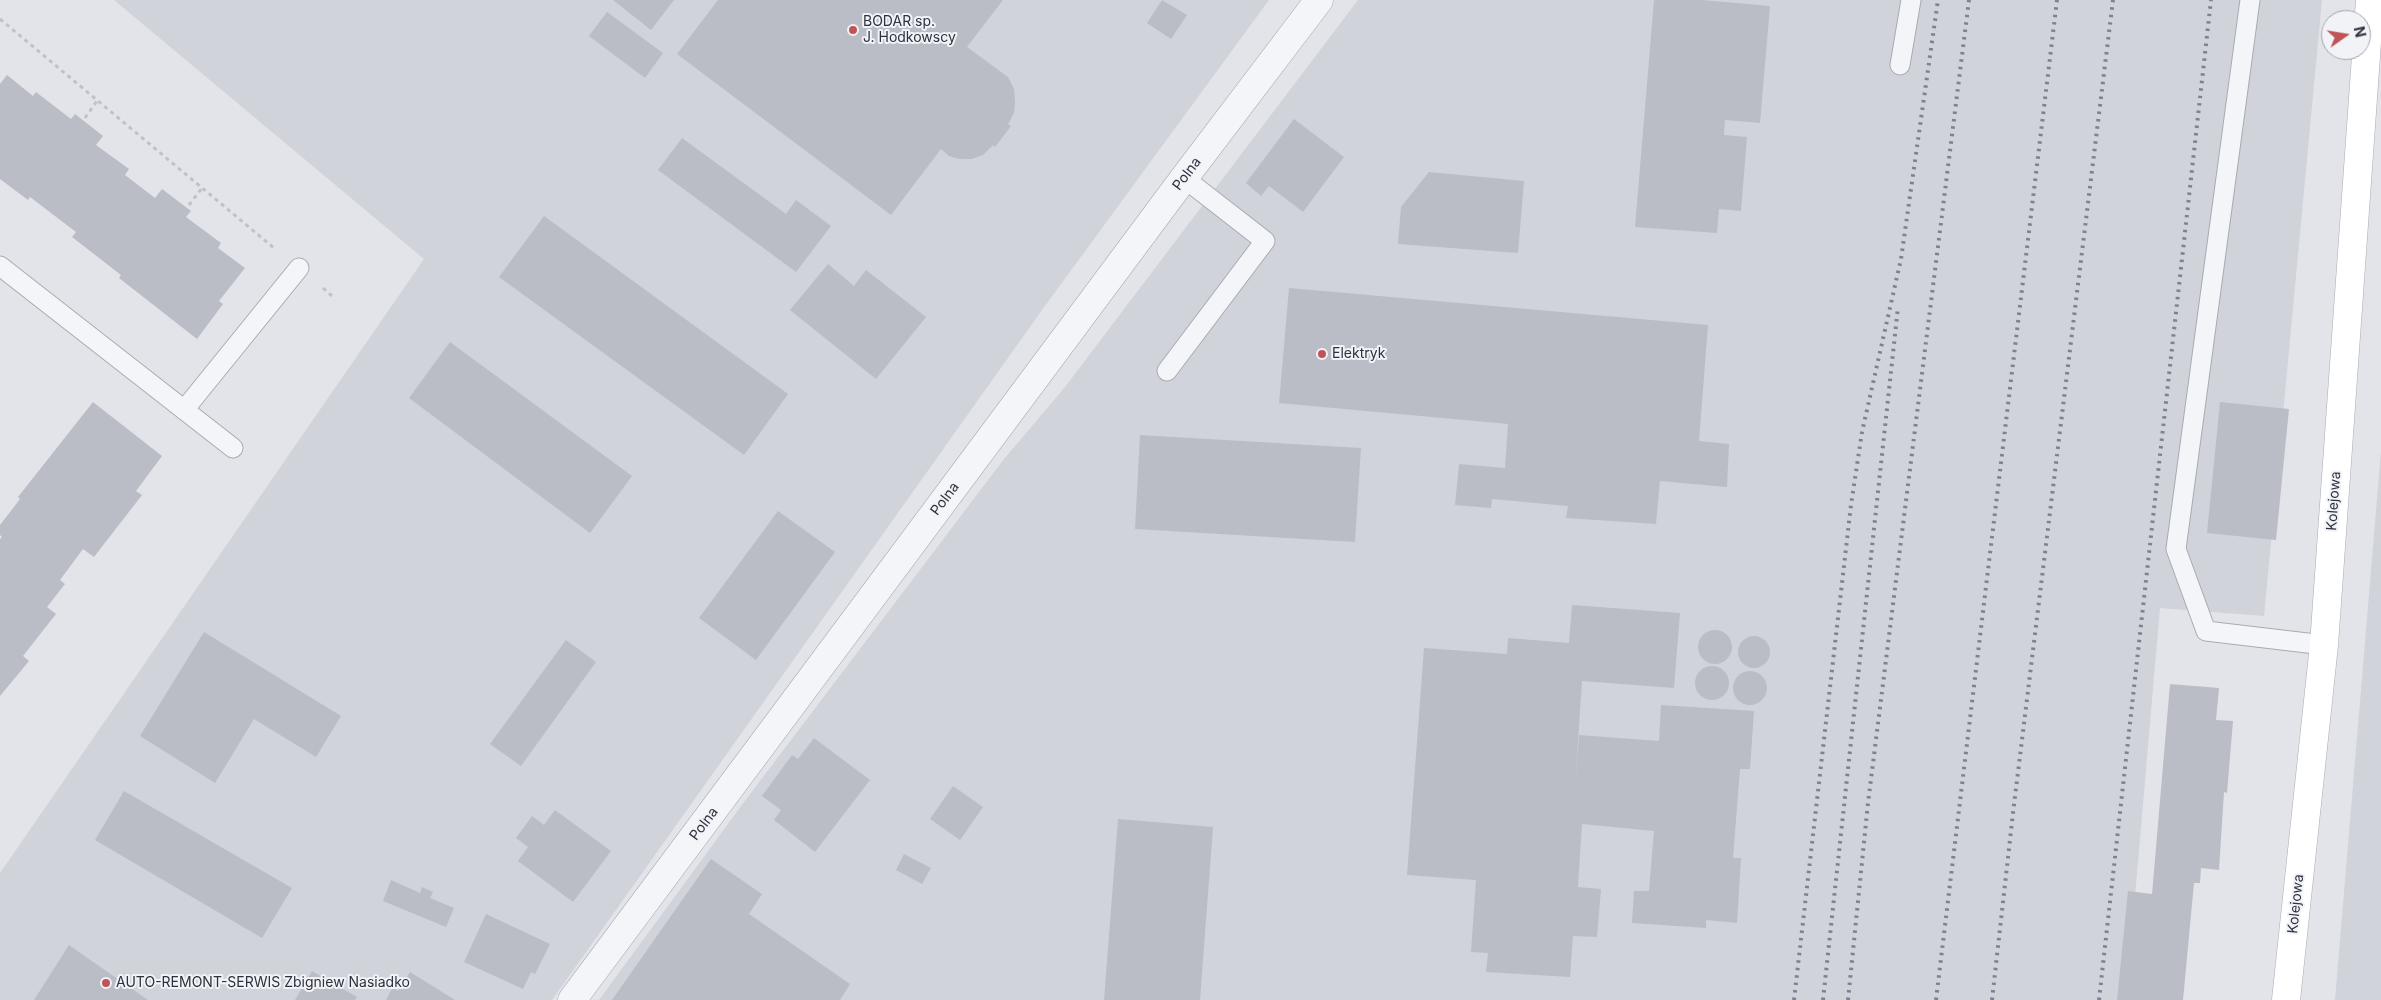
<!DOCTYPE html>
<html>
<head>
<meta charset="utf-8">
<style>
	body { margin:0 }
	#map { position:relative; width:2381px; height:1000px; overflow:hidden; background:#e2e4e9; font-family:Inter,sans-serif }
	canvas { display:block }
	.north { position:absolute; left:2321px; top:10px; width:50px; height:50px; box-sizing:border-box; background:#f1f3f6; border:1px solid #a2a5ad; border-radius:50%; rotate:77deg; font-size:14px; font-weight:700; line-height:20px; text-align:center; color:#2c313f }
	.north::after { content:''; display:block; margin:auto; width:18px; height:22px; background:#c05559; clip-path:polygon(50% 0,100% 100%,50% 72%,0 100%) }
</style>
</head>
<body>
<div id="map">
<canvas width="2381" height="1000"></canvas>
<div class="north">N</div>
</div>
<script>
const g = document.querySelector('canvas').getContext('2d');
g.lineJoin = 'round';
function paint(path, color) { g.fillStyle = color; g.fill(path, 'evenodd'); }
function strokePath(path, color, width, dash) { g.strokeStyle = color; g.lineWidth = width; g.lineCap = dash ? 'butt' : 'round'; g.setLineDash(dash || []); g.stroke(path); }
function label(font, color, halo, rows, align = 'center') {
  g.font = font + ' Inter,sans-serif'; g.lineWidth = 4; g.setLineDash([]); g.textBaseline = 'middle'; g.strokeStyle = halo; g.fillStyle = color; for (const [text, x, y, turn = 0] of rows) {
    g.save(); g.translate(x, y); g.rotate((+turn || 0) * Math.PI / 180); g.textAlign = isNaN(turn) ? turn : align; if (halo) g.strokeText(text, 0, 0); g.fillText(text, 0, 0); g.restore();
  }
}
paint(new Path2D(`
	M 114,0 L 1269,0 L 1042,310 L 552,1000 L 0,1000 L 0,873 L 424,259 Z
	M 1358,0 L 2322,0 L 2264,616 L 2160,608 L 2126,1000 L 599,1000 L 747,798 L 1004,459 L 1065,387 Z
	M 2381,451 L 2381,1000 L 2335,1000 Z`), '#d0d3da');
paint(new Path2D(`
	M 613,0 L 674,0 L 651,30 Z
	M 718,0 L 1003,0 L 967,47 L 1008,77 L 1014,89 L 1015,102 L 1014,113 L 1008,124 L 1011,126 L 995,147 L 993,145 L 983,155 L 972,159 L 959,159 L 949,156 L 941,149 L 891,215 L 677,54 Z
	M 1162,0 L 1187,15 L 1171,39 L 1147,23 Z
	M 1654,0 L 1701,0 L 1770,6 L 1760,123 L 1725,120 L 1724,135 L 1747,137 L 1741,211 L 1719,209 L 1717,233 L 1635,227 Z
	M 607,12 L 663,53 L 645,78 L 589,36 Z
	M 7,75 L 33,96 L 36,92 L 71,119 L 75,114 L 103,136 L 96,145 L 129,169 L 125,175 L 155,198 L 162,189 L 191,211 L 186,217 L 221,243 L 218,248 L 245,268 L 219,301 L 223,304 L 197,339 L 119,278 L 121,275 L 72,237 L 76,232 L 30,197 L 28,200 L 0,179 L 0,84 Z
	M 1294,119 L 1344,157 L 1303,212 L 1269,186 L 1261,196 L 1246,183 Z
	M 682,138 L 786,214 L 796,200 L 831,226 L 796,272 L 658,170 Z
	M 1429,172 L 1524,181 L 1518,253 L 1398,244 L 1401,207 Z
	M 544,216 L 788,394 L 744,455 L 499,277 Z
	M 828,264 L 854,286 L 866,270 L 926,317 L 876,379 L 790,310 Z
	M 1289,288 L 1708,325 L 1699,441 L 1729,444 L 1727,487 L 1660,481 L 1656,524 L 1566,518 L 1568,506 L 1492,499 L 1491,508 L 1455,505 L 1459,464 L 1505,468 L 1508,424 L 1279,403 Z
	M 450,342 L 632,476 L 590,533 L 409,398 Z
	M 93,402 L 162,456 L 136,491 L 142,495 L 94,557 L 83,549 L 60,580 L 65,584 L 47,607 L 56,614 L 23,656 L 29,661 L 0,696 L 0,539 L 2,537 L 0,535 L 0,525 L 20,499 L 18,497 Z
	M 2220,402 L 2289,409 L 2276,540 L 2207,533 Z
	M 1140,435 L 1361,448 L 1355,542 L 1135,529 Z
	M 778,511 L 835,552 L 756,660 L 699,618 Z
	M 1572,605 L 1680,613 L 1674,688 L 1582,681 L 1575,787 L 1579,735 L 1659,741 L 1661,705 L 1754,711 L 1750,769 L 1740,769 L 1733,858 L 1741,858 L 1737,923 L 1706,920 L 1706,928 L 1632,923 L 1634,891 L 1649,891 L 1654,831 L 1582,824 L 1578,887 L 1601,889 L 1597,937 L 1573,936 L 1570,977 L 1486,972 L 1488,953 L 1471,952 L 1476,880 L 1407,875 L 1424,648 L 1507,654 L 1508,638 L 1569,643 Z
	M1698 647a17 17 0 1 1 34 0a17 17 0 1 1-34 0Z
	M 204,632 L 341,716 L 316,757 L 254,719 L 215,783 L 140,736 Z
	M1738 652a16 16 0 1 1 32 0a16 16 0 1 1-32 0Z
	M 566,640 L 596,662 L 521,766 L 490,744 Z
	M1695 683a17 17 0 1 1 34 0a17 17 0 1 1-34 0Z
	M1733 688a17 17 0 1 1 34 0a17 17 0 1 1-34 0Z
	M 2170,684 L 2219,688 L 2216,720 L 2233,721 L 2227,793 L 2224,792 L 2219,870 L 2201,868 L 2200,883 L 2194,883 L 2183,1000 L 2117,1000 L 2128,891 L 2152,894 Z
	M 814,738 L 870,780 L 815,852 L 774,820 L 781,810 L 762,796 L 792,755 L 798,759 Z
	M 953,786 L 983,807 L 960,840 L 930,819 Z
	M 124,791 L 292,888 L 262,938 L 95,840 Z
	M 555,810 L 611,851 L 573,902 L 518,861 L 528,847 L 516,838 L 532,816 L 544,825 Z
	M 1118,819 L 1213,827 L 1200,1000 L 1104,1000 Z
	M 904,854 L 931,868 L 922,884 L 896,870 Z
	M 711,859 L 762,894 L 749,914 L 850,984 L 840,1000 L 612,1000 Z
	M 391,880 L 420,893 L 422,887 L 433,892 L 430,898 L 454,908 L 446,927 L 383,901 Z
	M 486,914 L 550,944 L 535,974 L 531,972 L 523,989 L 464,962 Z
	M 69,945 L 99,966 L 148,1000 L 34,1000 Z
	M 312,971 L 357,997 L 355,1000 L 295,1000 Z
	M 410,972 L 455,1000 L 386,1000 L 393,987 L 398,991 Z`), '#babdc5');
const lane = new Path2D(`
	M 2250,0 L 2176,549 L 2206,631 L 2324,645
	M 1900,65 L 1911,0
	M 0,266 L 233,448
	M 1167,371 L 1265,241 L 1184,178
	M 184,410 L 299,268`);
const street = new Path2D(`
	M 572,1000 L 1184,178 L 1319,0`);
const secondary = new Path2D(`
	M 2286,1000 L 2324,645 L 2370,0`);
strokePath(lane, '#a8abb3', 21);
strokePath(street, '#a8abb3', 29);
strokePath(secondary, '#a8abb3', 29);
strokePath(new Path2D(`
	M 0,19 L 274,248
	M 85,118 L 97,101
	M 189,205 L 202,188
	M 323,288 L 332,296`), '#c0c2c8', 3, [4, 4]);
strokePath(lane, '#f4f5f8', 19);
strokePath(street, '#f4f5f8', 28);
strokePath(secondary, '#fff', 28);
strokePath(new Path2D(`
	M 1794,1000 L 1851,505 L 1862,432 L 1901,259 L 1938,0
	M 1823,1000 L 1898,307
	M 1848,1000 L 1868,803 L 1969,0
	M 1936,1000 L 2057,0
	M 1992,1000 L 2013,813 L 2113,0
	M 2099,1000 L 2211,0`), '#7d8291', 4, [2.5, 5]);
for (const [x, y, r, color] of [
	[853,30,5,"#c05559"],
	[1322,354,5,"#c05559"],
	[106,983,5,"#c05559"]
]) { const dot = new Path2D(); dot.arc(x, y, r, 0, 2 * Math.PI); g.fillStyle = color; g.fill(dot); strokePath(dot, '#f1f3f6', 2); }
label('14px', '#2c313f', '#f1f3f6', [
	["BODAR sp.",863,22],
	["J. Hodkowscy",863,38],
	["Elektryk",1332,354],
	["AUTO-REMONT-SERWIS Zbigniew Nasiadko",116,983]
], 'left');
label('14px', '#2c313f', '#f1f3f6', [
	["Polna",1187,174,-53],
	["Polna",945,499,-53],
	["Kolejowa",2334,501,-86],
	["Polna",704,824,-53],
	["Kolejowa",2296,904,-84]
]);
</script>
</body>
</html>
